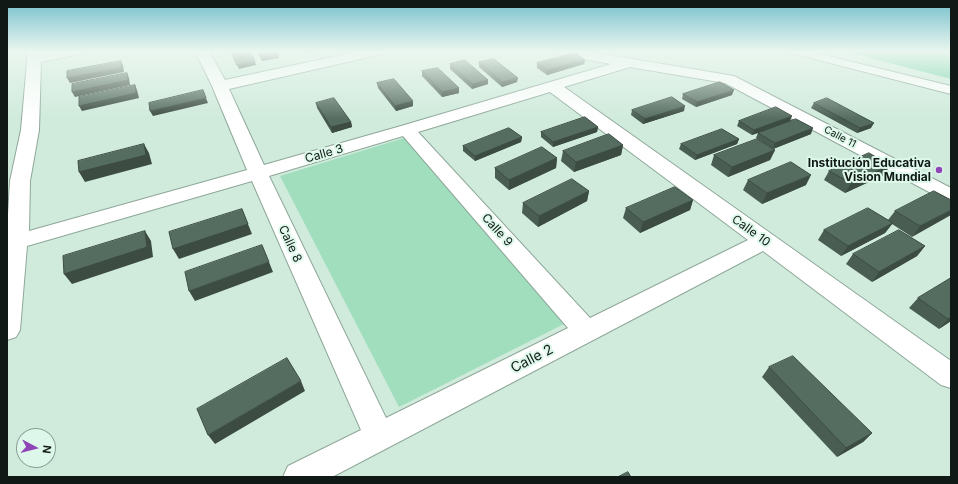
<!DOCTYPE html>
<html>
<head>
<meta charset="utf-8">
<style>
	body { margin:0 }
	#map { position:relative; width:958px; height:484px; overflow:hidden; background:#d0ebdc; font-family:Inter,sans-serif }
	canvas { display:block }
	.frame { position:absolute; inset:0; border:8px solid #101915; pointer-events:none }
	.north { position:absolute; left:16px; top:428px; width:40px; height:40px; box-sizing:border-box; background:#ddf8ea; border:1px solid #8b9f95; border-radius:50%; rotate:97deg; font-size:11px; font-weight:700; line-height:16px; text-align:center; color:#101915 }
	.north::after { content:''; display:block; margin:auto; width:14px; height:18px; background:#9045b7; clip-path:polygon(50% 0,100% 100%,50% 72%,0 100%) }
</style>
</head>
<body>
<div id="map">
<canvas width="958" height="484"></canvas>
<div class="frame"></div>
<div class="north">N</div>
</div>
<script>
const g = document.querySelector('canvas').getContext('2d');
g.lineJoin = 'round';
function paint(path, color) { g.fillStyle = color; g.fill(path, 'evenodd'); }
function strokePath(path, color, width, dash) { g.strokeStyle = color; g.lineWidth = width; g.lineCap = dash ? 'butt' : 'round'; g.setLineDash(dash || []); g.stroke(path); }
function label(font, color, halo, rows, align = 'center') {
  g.font = font + ' Inter,sans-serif'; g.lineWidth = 4; g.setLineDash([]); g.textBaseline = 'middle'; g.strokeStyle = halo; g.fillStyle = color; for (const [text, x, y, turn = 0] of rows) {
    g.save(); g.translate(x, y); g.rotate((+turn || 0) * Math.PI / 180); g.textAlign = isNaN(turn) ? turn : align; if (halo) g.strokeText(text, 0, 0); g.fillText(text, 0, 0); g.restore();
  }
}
paint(new Path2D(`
	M 404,138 L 566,323 L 399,407 L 280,176 Z`), '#a0debe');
paint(new Path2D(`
	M 844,51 L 951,51 L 951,79 Z`), '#69d1a2');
const service = new Path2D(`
	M 790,51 L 807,51 L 951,86 L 951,94 L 791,53 Z`);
const minor = new Path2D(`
	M 28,51 L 42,51 L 42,53 L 55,51 L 83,51 L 81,54 L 41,62 L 39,130 L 30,181 L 29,231 L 247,170 L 212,86 L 195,51 L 209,51 L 225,80 L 360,51 L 385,51 L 383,54 L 378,55 L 229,89 L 264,165 L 401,126 L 611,64 L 561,55 L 556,54 L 554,51 L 585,51 L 734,76 L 951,188 L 951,202 L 944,200 L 725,83 L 630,67 L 564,87 L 951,361 L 951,388 L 941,385 L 763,251 L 332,477 L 283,477 L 288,466 L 361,430 L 252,181 L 27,246 L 20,330 L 16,337 L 7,340 L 7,231 L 10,181 L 21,130 ZM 550,92 L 748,240 L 590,318 L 418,132 ZM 403,136 L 568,328 L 386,418 L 269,176 Z`);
strokePath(service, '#8ea799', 2);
strokePath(minor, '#8ea799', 2);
paint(service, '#fff');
paint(minor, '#fff');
paint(new Path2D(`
	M 257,51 L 277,51 L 279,58 L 262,61 Z
	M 585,60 L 584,64 L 547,75 L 537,68 L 537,63 Z
	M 479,62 L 517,82 L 502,87 L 479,67 Z
	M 450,64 L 488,80 L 488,84 L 472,89 L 450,69 Z
	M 422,71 L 459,88 L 459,93 L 442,97 L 422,76 Z
	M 377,83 L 413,106 L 396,111 L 378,88 Z
	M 683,94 L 732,95 L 696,107 L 682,99 Z
	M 316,103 L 351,122 L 352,127 L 332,133 L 317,108 Z
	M 814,103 L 871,128 L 857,133 L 811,108 Z
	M 632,110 L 684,111 L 643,124 L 631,115 Z
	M 739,121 L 790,121 L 811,134 L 773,149 L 756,138 L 758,133 L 752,135 L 737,126 Z
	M 598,127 L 597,132 L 553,147 L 541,137 L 541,132 Z
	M 522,137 L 521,142 L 475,161 L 463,151 L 463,146 Z
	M 739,139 L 737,144 L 695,160 L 679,149 L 681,144 Z
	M 623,145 L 621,155 L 574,172 L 561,161 L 563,151 Z
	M 775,150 L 770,160 L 728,177 L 711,165 L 714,155 Z
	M 557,158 L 556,168 L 509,190 L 495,178 L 495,168 Z
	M 890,165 L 884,175 L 845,193 L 824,180 L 829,171 Z
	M 748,180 L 806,185 L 762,204 L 743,190 Z
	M 589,191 L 587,201 L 538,227 L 522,213 L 523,203 Z
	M 693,200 L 690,210 L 640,233 L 623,218 L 626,208 Z
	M 951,200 L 912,237 L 892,224 L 885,233 L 841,256 L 818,240 L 824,230 L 888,220 L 895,211 Z
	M 925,246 L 917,256 L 872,282 L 846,264 L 853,254 Z
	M 951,278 L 951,321 L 939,329 L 909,308 L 918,298 Z
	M 769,367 L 872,433 L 863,442 L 837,457 L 762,377 Z`), '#495d53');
paint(new Path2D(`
	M 305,51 L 320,51 L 305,54 Z
	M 278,53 L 279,58 L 262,61 L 261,57 Z
	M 585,60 L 584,64 L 547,75 L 547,70 Z
	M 121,61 L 123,65 L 124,72 L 70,83 L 67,78 Z
	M 255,61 L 256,65 L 239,69 L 237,65 Z
	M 127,73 L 129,78 L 130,85 L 75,97 L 72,92 Z
	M 518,78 L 517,82 L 502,87 L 502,82 Z
	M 488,80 L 488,84 L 472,89 L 472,84 Z
	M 135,85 L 137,90 L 139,98 L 82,111 L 79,106 Z
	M 459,88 L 459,93 L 442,97 L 442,92 Z
	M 734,90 L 732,95 L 696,107 L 697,102 Z
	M 206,98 L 208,103 L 153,116 L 150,111 Z
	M 413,101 L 413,106 L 396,111 L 395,106 Z
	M 685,106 L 684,111 L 643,124 L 645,119 Z
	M 792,116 L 790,121 L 752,135 L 754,130 Z
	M 351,122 L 352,127 L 332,133 L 331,127 Z
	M 874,123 L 871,128 L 857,133 L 860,128 Z
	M 598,127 L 597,132 L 553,147 L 553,142 Z
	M 813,128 L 811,134 L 773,149 L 775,143 Z
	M 522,137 L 521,142 L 475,161 L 475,156 Z
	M 739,139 L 737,144 L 695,160 L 697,155 Z
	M 144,144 L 149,153 L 152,164 L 85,182 L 79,172 Z
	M 623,145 L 621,155 L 574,172 L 576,162 Z
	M 775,150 L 770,160 L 728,177 L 732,167 Z
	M 557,158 L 556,168 L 509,190 L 509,180 Z
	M 890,165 L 884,175 L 845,193 L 851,183 Z
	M 811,175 L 806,185 L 762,204 L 767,193 Z
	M 589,191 L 587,201 L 538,227 L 539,216 Z
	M 693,200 L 690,210 L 640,233 L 643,222 Z
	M 242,209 L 252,234 L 179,259 L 173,249 Z
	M 951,210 L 951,215 L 912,237 L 920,226 Z
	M 893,223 L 885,233 L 841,256 L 848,246 Z
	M 145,231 L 151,241 L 153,257 L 72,284 L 64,274 Z
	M 925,246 L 917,256 L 872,282 L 879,272 Z
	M 269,262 L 273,272 L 195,301 L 189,291 Z
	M 951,317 L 951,321 L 939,329 L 948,319 Z
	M 301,381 L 305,391 L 215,444 L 208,435 Z
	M 872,433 L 863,442 L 837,457 L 846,448 Z`), '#3c4c43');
const building = new Path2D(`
	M 231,51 L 250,51 L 255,61 L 237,65 Z
	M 258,51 L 277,51 L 278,53 L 261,57 Z
	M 575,53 L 585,60 L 547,70 L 537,63 Z
	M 494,59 L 518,78 L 502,82 L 479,62 Z
	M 465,60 L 488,80 L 472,84 L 450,64 Z
	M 121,61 L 121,68 L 67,78 L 67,71 Z
	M 438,68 L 459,88 L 442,92 L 422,71 Z
	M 127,73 L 128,80 L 72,92 L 72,84 Z
	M 394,79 L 413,101 L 395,106 L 377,83 Z
	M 720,82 L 734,90 L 697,102 L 683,94 Z
	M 135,85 L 136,93 L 79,106 L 79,97 Z
	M 203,90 L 206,98 L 150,111 L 149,103 Z
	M 672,97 L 685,106 L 645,119 L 632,110 Z
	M 334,98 L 351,122 L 331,127 L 316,103 Z
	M 827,98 L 874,123 L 860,128 L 814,103 Z
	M 776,107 L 792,116 L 754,130 L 739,121 Z
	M 585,117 L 598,127 L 553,142 L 541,132 Z
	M 796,119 L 813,128 L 775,143 L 758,133 Z
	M 509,128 L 522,137 L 475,156 L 463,146 Z
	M 722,129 L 739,139 L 697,155 L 681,144 Z
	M 609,134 L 623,145 L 576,162 L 563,151 Z
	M 757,139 L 775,150 L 732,167 L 714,155 Z
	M 144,144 L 146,155 L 79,172 L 78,161 Z
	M 542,147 L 557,158 L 509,180 L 495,168 Z
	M 869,153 L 890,165 L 851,183 L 829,171 Z
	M 791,162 L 811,175 L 767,193 L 748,180 Z
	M 572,179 L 589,191 L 539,216 L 523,203 Z
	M 675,187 L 693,200 L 643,222 L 626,208 Z
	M 934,191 L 951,200 L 951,210 L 920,226 L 895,211 Z
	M 868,208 L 893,223 L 848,246 L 824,230 Z
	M 242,209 L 248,224 L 173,249 L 169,232 Z
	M 899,230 L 925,246 L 879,272 L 853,254 Z
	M 145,231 L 147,247 L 64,274 L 63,256 Z
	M 262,245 L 269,262 L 189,291 L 185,272 Z
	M 951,278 L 951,317 L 948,319 L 918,298 Z
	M 793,356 L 872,433 L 846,448 L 769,367 Z
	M 287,358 L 301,381 L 208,435 L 197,409 Z
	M 628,472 L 631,477 L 618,477 Z`);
paint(building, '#556c60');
strokePath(building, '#3c4c43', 1);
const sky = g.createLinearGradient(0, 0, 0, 119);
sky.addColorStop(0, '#75c0cc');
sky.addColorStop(0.43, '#eaf6ef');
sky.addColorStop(1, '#eaf6ef00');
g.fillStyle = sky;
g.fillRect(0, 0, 958, 119);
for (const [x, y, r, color] of [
	[939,170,4,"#9045b7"]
]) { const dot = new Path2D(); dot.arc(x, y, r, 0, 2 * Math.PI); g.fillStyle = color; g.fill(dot); strokePath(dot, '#ddf8ea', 1.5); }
label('10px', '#101915', '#ddf8ea', [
	["Calle 11",840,137,28]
]);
label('12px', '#101915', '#ddf8ea', [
	["Calle 3",324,154,-16],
	["Calle 9",497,230,48],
	["Calle 10",751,231,36],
	["Calle 8",290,244,65]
]);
label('bold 12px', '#101915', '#ddf8ea', [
	["Institución Educativa",931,163],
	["Vision Mundial",931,177]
], 'right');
label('14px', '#101915', '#ddf8ea', [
	["Calle 2",532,359,-27]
]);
</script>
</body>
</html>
